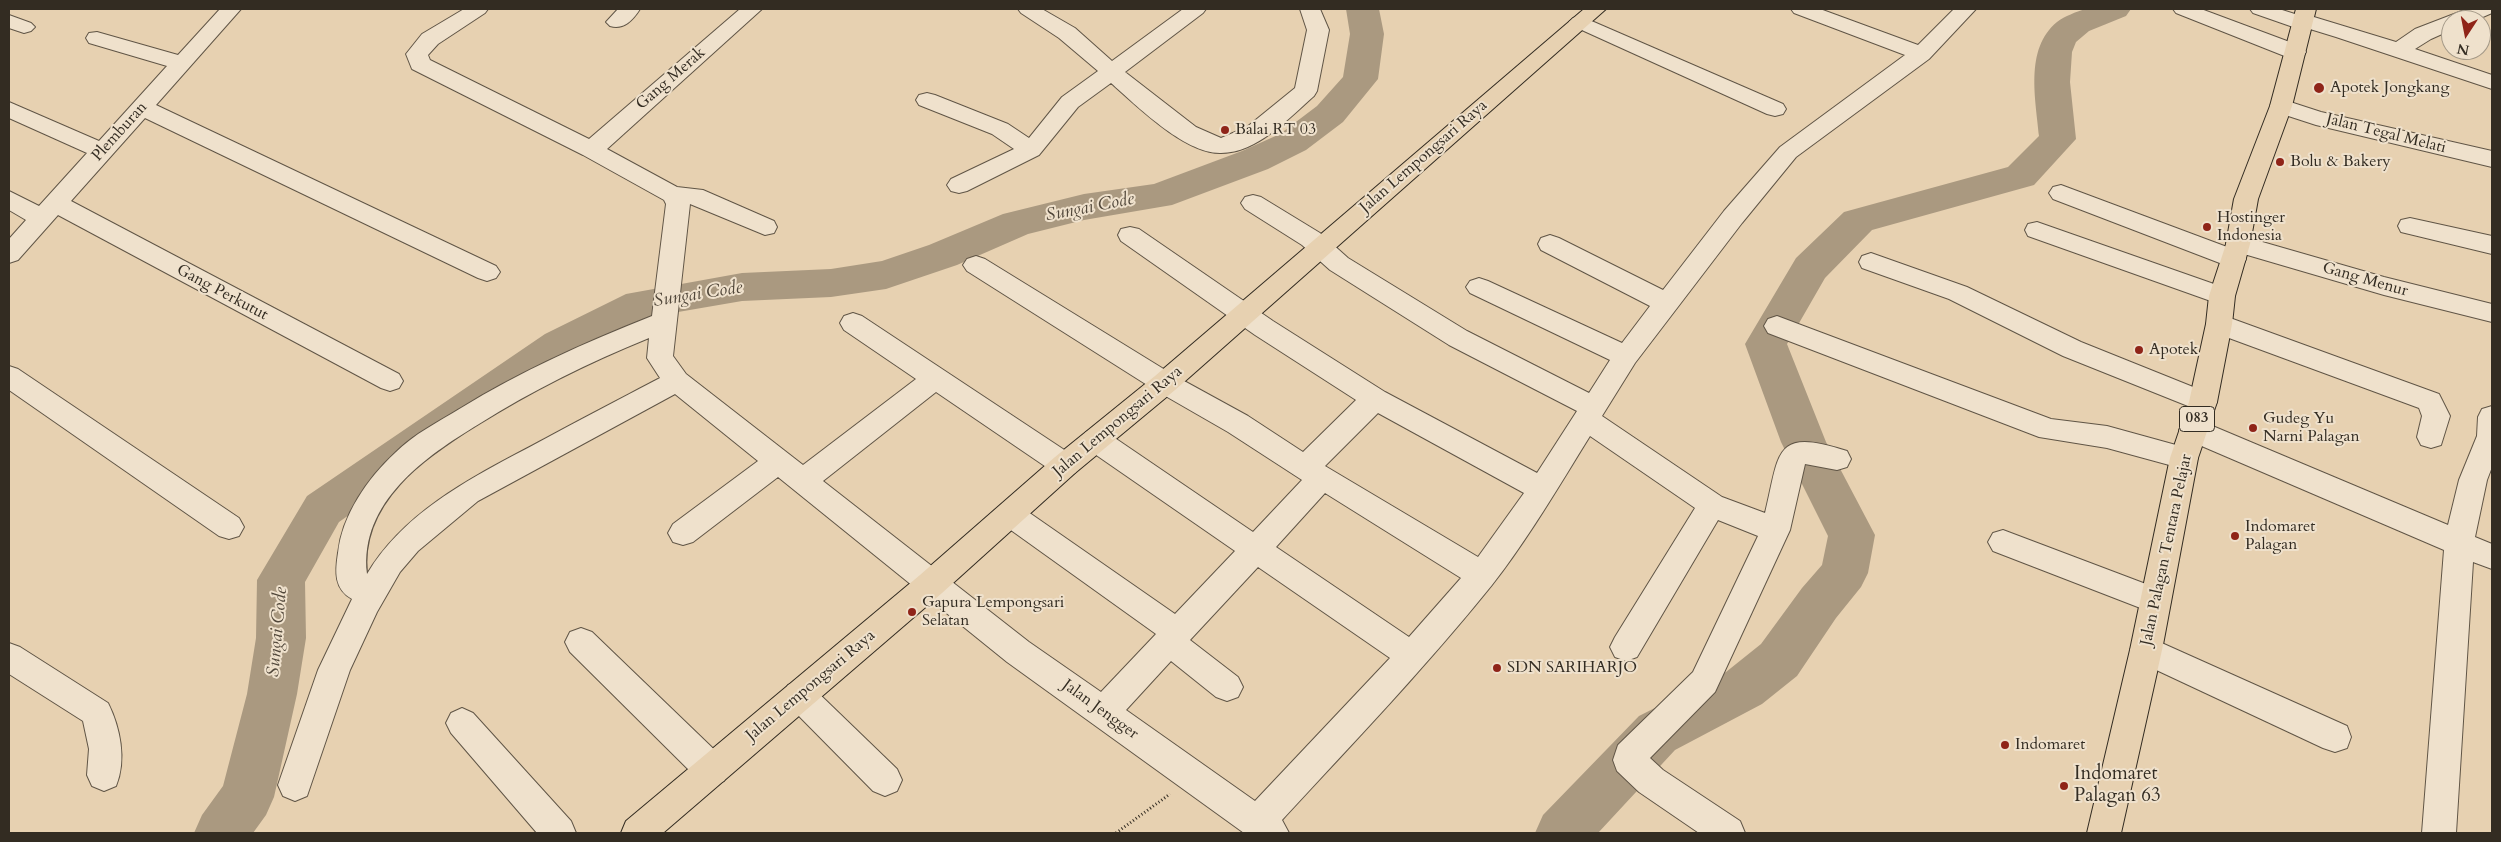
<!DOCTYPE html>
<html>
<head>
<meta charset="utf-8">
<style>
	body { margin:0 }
	#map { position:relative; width:2501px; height:842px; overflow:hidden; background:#e7d1b1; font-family:Cardo,serif }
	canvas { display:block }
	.frame { position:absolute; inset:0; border:10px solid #332c22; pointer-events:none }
	.north { position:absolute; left:2441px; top:10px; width:50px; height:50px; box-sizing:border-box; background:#efe1cc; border:1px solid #a49988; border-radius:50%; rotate:191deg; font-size:14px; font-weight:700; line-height:20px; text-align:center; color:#332c22 }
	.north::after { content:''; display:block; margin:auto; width:18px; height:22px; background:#8f2418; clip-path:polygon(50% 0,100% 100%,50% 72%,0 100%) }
</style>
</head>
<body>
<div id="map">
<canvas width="2501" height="842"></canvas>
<div class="frame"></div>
<div class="north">N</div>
</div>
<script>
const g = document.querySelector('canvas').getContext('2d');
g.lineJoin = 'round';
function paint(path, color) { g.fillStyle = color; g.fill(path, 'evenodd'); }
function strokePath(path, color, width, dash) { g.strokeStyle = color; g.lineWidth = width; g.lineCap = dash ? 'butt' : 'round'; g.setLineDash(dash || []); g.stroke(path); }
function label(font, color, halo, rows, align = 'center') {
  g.font = font + ' Cardo,serif'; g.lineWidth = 4; g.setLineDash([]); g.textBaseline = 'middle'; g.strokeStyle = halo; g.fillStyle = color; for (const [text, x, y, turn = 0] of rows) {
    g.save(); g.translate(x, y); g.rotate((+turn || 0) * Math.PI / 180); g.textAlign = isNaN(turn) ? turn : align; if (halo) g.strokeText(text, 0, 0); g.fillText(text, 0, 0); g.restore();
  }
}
paint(new Path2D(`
	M 1346,9 L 1379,9 L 1384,34 L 1378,79 L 1343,122 L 1306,150 L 1268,169 L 1172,205 L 1084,220 L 1028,234 L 957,265 L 886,289 L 831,297 L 742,301 L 649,317 L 575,356 L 339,522 L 305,582 L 306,638 L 297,694 L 274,797 L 266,815 L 253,833 L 194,833 L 202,815 L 223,786 L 247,694 L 256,638 L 257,580 L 307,496 L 545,334 L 626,294 L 742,273 L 831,269 L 882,261 L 929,245 L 1003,214 L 1084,194 L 1154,184 L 1242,151 L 1280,134 L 1317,106 L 1343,77 L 1350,34 Z
	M 2085,9 L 2131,9 L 2126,16 L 2089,31 L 2076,42 L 2072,52 L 2070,82 L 2076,139 L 2034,185 L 1872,230 L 1825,278 L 1787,344 L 1826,442 L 1875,535 L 1868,573 L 1861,587 L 1836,618 L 1797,676 L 1762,704 L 1675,750 L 1598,833 L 1535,833 L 1543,815 L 1639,716 L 1726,672 L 1761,644 L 1802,588 L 1822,565 L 1828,536 L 1781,442 L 1745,344 L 1796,258 L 1844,212 L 2008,167 L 2039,136 C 2036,100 2024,49 2057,22 C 2065,16 2076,12 2085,9 Z`), '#aa9980');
const minor = new Path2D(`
	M 220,9 L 241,9 L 156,105 L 496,266 L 500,272 L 496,278 L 487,281 L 478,278 L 145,118 L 71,201 L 399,374 L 403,381 L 399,388 L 390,391 L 381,388 L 58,215 L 18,260 L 9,263 L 9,239 L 26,220 L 9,210 L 9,191 L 39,206 L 87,153 L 9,118 L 9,102 L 99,141 L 167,66 L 89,43 L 86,38 L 89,33 L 97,32 L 178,55 Z
	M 464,9 L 488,9 L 485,13 L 438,44 L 428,55 L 430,60 L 589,139 L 740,9 L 762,9 L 607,149 L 677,187 L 703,190 L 774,221 L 777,227 L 774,233 L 765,235 L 690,204 L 673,356 L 686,374 L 803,465 L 916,379 L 844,330 L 840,323 L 844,316 L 853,313 L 862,316 L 1075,457 L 1079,465 L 1075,473 L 1065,476 L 1055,473 L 936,392 L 823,481 L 1029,642 L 1101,692 L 1156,634 L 1001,523 L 996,515 L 1001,507 L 1011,503 L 1021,507 L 1175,614 L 1235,551 L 1086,448 L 1082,440 L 1086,432 L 1096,429 L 1106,432 L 1253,532 L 1302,480 L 1228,432 L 1155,390 L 967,271 L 963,265 L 967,259 L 976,256 L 985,259 L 1175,376 L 1248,416 L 1303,452 L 1356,400 L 1255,335 L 1121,241 L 1118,235 L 1121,229 L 1130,227 L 1139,229 L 1273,321 L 1385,392 L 1537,473 L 1577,411 L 1449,345 L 1330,270 L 1302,245 L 1245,209 L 1241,203 L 1245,197 L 1253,195 L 1261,197 L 1320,233 L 1348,258 L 1467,331 L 1589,393 L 1610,360 L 1470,293 L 1466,287 L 1470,281 L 1479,278 L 1488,281 L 1622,343 L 1650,306 L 1541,250 L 1538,244 L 1541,238 L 1550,235 L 1559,238 L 1663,290 L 1724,211 L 1780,147 L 1905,55 L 1794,13 L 1791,9 L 1820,9 L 1918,45 L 1954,9 L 1976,9 L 1929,59 L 1796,157 L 1742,223 L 1635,363 L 1602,416 L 1722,497 L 1765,513 C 1780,452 1773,427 1847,451 L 1851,459 L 1847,467 L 1837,470 L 1805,464 L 1790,530 L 1715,692 L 1650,758 L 1663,770 L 1740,821 L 1745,833 L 1699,833 L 1639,792 L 1617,771 L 1613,760 L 1618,745 L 1693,672 L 1758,536 L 1718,520 L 1637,657 L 1626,661 L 1615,657 L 1610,647 L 1615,637 L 1695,508 L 1590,436 C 1559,486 1528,539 1492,585 C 1426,667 1353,743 1282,820 L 1289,833 L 1244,833 L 1007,662 L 778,477 L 693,542 L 683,545 L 673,542 L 668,533 L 673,524 L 758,461 L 675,394 L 478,501 L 418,551 L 400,572 L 377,612 L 350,670 L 307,796 L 295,801 L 283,796 L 278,785 L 318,670 L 352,599 C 334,589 335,572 338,553 C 342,515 368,478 395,453 C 414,434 438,422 461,408 C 521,371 586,342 652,316 L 666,204 L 664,200 L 583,155 L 412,69 L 406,54 L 422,34 ZM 649,338 L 647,358 L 660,378 C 620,399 579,420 539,442 C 475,476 405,510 367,574 C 359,502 426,456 479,424 C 533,390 590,362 649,338 ZM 1378,413 L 1524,493 L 1478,557 L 1325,466 ZM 1325,493 L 1461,578 L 1409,637 L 1276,547 ZM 1258,567 L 1390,658 L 1255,801 L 1126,710 L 1171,661 L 1216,697 L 1227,701 L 1238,697 L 1243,687 L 1238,677 L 1190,640 Z
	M 618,9 L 640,9 C 633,20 624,30 610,26 L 606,22 Z
	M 1018,9 L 1042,9 L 1075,28 L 1112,61 L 1183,9 L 1206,9 L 1203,13 L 1125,72 L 1196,127 L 1221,138 L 1247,127 L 1295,88 L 1307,30 L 1300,9 L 1320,9 L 1329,30 L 1317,91 L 1314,96 C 1289,118 1257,153 1221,153 C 1185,154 1136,105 1111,83 L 1078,107 L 1039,155 L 967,191 L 959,193 L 951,191 L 947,185 L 951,179 L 1014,149 L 992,134 L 919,105 L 916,100 L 919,95 L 927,93 L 935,95 L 1008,124 L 1029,138 L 1062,97 L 1098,71 L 1059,38 L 1021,13 Z
	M 2173,9 L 2201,9 L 2303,47 L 2306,52 L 2303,57 L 2295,59 L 2287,57 L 2176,13 Z
	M 2250,9 L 2279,9 L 2298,15 L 2304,14 L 2396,42 L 2415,29 L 2467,9 L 2492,9 L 2492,13 L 2476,20 L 2451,20 L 2451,30 L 2431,39 L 2415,49 L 2492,75 L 2492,89 L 2336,37 L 2310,29 L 2303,30 L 2296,28 L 2253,13 Z
	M 9,15 L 31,23 L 35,27 L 31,31 L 24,33 L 9,28 Z
	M 1580,16 L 1783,104 L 1786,109 L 1783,114 L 1775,116 L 1767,114 L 1573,26 L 1569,22 L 1573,18 Z
	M 2281,99 L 2321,112 L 2492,151 L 2492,167 L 2316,125 L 2273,111 L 2270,106 L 2273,101 Z
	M 2061,185 L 2227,247 L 2226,244 L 2229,238 L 2238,235 L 2384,277 L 2492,304 L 2492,322 L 2384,295 L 2244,254 L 2246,259 L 2243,265 L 2234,268 L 2225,265 L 2053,199 L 2049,193 L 2053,187 Z
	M 2410,218 L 2492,236 L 2492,254 L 2401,232 L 2398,226 L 2401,220 Z
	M 2037,222 L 2231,290 L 2235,296 L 2231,302 L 2222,305 L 2028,236 L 2025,230 L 2028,224 Z
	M 1871,253 L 1967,287 L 2081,342 L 2213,395 L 2217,402 L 2213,409 L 2203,412 L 2063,356 L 1949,299 L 1862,268 L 1859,262 L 1862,256 Z
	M 2219,314 L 2439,394 L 2450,416 L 2441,445 L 2431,448 L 2421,445 L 2417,437 L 2422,416 L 2419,408 L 2210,331 L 2206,324 L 2210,317 Z
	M 1777,316 L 2051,419 L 2107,426 L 2194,450 L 2198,458 L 2194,466 L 2184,469 L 2107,448 L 2039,437 L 1768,333 L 1764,326 L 1768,319 Z
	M 9,366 L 18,369 L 239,518 L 244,527 L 239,536 L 229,539 L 219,536 L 9,390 Z
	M 2492,406 L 2492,467 L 2487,480 L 2475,537 L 2492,544 L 2492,569 L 2473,562 L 2456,833 L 2422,833 L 2444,550 L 2183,438 L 2179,430 L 2183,422 L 2193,419 L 2203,422 L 2448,525 L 2459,480 L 2477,436 L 2478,417 L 2482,409 Z
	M 2003,530 L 2167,592 L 2171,601 L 2167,610 L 2156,614 L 1993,551 L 1988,542 L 1993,533 Z
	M 581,628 L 592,632 L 724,759 L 729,770 L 724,781 L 712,785 L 700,781 L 570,652 L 565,642 L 570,632 Z
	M 2146,636 L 2347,726 L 2351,737 L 2347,748 L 2335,752 L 2323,748 L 2135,660 L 2130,650 L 2135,640 Z
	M 9,643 L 20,647 L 108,703 C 120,727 127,760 116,786 L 104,791 L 92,786 L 87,775 L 89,749 L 83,721 L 9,674 Z
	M 799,681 L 810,685 L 897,769 L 902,780 L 897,791 L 885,796 L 873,791 L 788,705 L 783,695 L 788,685 Z
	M 462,708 L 473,713 L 571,821 L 576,833 L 537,833 L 451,733 L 446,723 L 451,713 Z`);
const major = new Path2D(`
	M 1584,9 L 1606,9 L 1175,390 L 1075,473 L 942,593 L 663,833 L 621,833 L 626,821 L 920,575 L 1055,457 L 1155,376 Z
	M 2296,9 L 2316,9 L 2292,106 L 2258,199 L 2250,244 L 2235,296 L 2232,324 L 2217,402 L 2198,458 L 2162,650 L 2121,833 L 2087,833 L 2130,650 L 2170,458 L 2189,402 L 2206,324 L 2209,296 L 2226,244 L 2234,199 L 2270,106 Z`);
strokePath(minor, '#605546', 2);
strokePath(major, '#332c22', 2);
strokePath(new Path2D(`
	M 1116,833 L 1170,794`), '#332c22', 3, [1, 2.5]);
paint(minor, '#efe1cc');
paint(major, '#e7d1b1');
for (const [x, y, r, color] of [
	[2319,88,6,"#8f2418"],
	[1225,130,5,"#8f2418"],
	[2280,162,5,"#8f2418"],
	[2207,227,5,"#8f2418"],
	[2139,350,5,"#8f2418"],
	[2253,428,5,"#8f2418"],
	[2235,536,5,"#8f2418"],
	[912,612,5,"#8f2418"],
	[1497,668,5,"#8f2418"],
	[2005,745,5,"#8f2418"],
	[2064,786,5,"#8f2418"]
]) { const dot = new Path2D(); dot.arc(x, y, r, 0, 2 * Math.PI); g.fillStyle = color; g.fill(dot); strokePath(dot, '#efe1cc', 2); }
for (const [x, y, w] of [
	[2197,419,35]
]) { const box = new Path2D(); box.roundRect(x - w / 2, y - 12.5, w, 25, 4); g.fillStyle = '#efe1cc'; g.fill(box); strokePath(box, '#332c22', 1); }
label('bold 15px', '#332c22', null, [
	["083",2197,419]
]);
label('16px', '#332c22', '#efe1cc', [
	["Gang Merak",671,79,-41],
	["Plemburan",120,132,-48],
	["Jalan Tegal Melati",2386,134,14],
	["Jalan Lempongsari Raya",1424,157,-41],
	["Gang Menur",2365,280,16],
	["Gang Perkutut",222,293,28],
	["Jalan Lempongsari Raya",1118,422,-40],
	["Jalan Palagan Tentara Pelajar",2167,550,-78],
	["Jalan Lempongsari Raya",811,686,-40],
	["Jalan Jengger",1100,710,36]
]);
label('16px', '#332c22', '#efe1cc', [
	["Apotek Jongkang",2330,88],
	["Balai RT 03",1235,130],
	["Bolu & Bakery",2290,162],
	["Hostinger",2217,218],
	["Indonesia",2217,236],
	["Apotek",2149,350],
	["Gudeg Yu",2263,419],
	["Narni Palagan",2263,437],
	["Indomaret",2245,527],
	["Palagan",2245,545],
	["Gapura Lempongsari",922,603],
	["Selatan",922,621],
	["SDN SARIHARJO",1507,668],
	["Indomaret",2015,745]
], 'left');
label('italic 18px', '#51473a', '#efe1cc', [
	["Sungai Code",1090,208,-11],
	["Sungai Code",698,295,-9],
	["Sungai Code",278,632,-85]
]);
label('19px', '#332c22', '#efe1cc', [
	["Indomaret",2074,775],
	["Palagan 63",2074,797]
], 'left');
</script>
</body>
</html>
